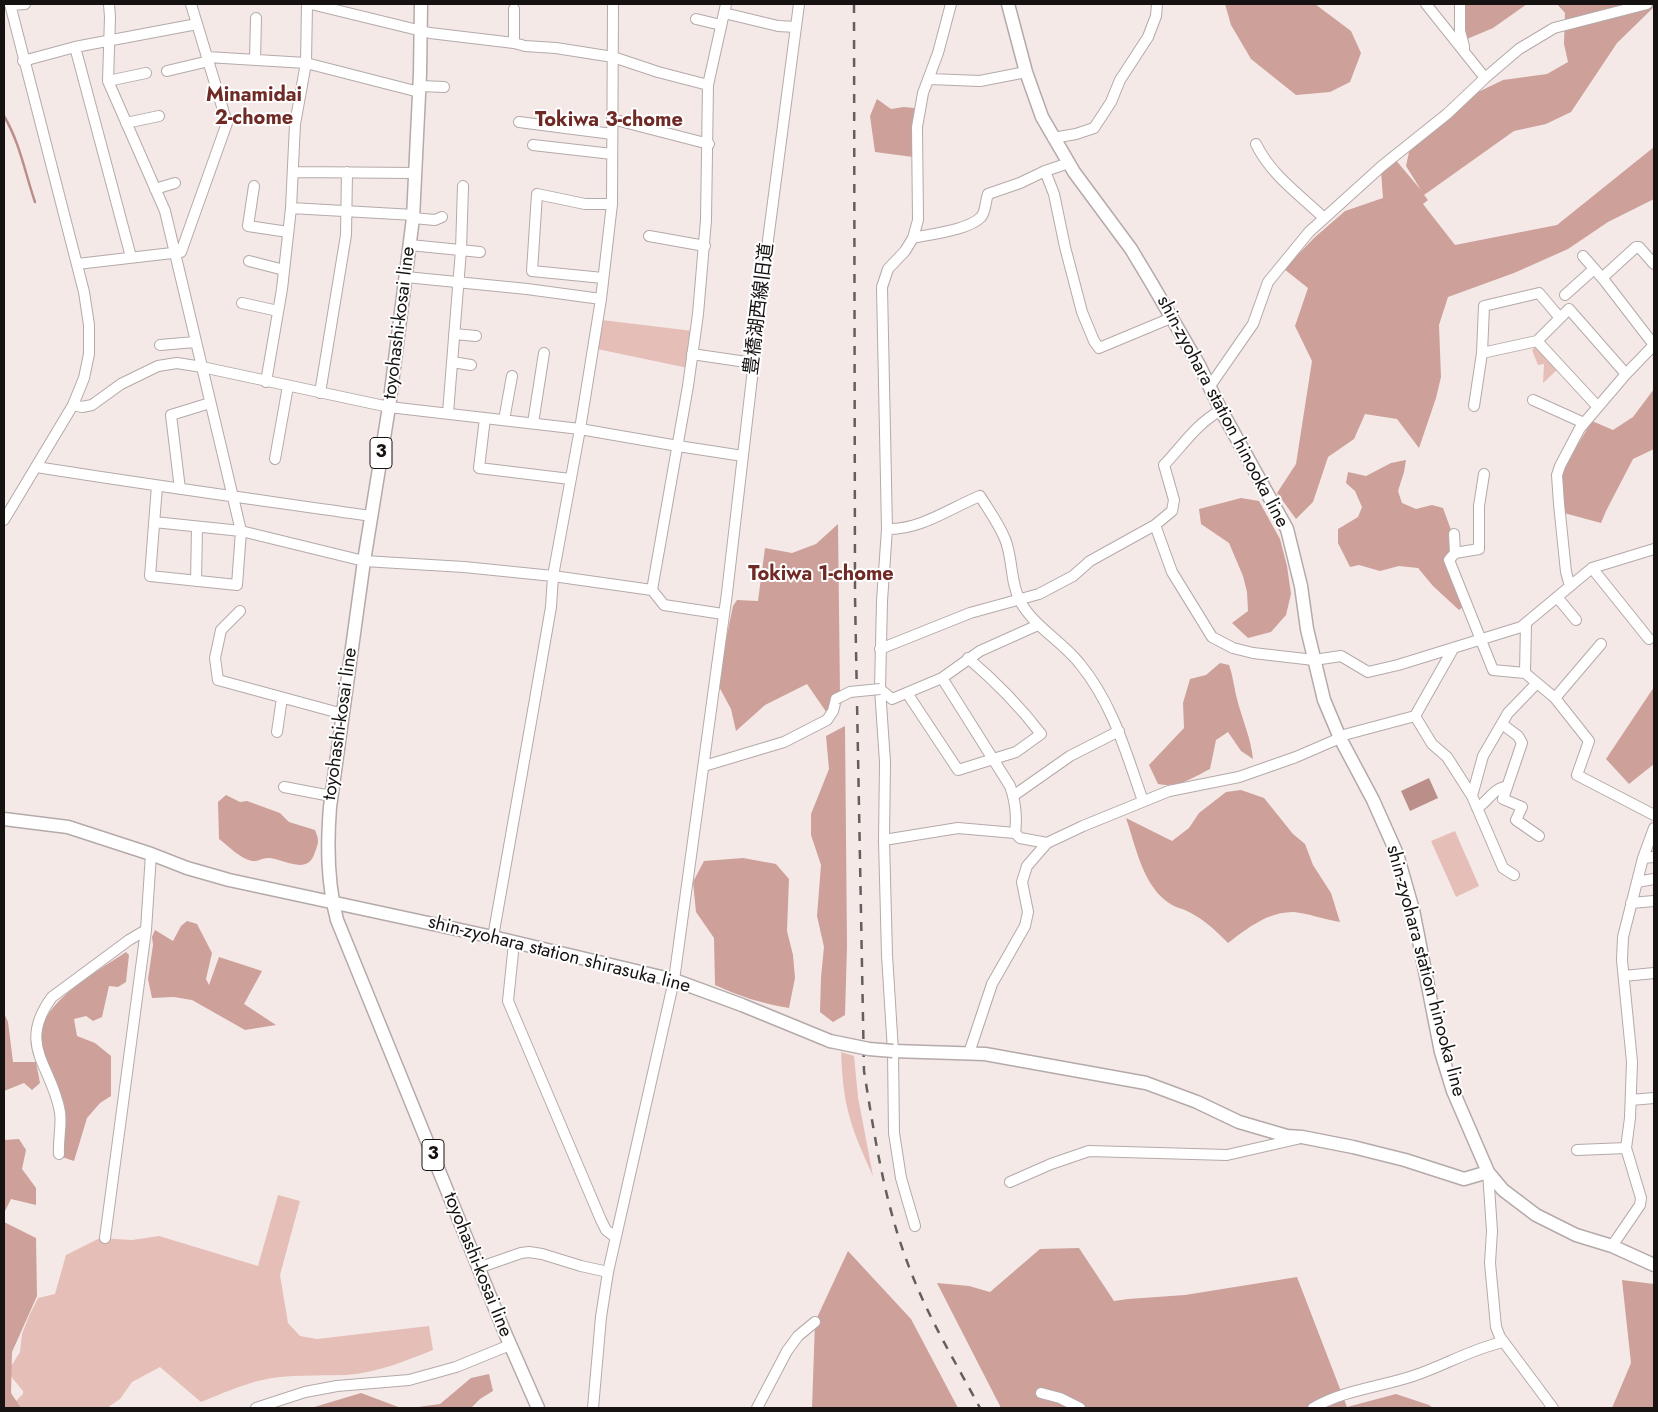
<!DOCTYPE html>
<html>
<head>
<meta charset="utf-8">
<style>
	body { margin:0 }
	#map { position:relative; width:1658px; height:1412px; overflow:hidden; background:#f4e9e7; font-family:Jost,sans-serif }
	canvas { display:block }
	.frame { position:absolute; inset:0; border:5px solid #151211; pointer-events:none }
</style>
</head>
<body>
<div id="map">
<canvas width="1658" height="1412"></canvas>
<div class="frame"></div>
</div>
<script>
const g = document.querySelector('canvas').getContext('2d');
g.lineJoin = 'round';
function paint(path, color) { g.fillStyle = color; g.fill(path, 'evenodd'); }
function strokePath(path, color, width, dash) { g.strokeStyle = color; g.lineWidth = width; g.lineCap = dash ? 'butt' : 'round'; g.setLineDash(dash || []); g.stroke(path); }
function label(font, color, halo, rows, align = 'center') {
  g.font = font + ' Jost,"Noto Sans JP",sans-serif'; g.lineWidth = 4; g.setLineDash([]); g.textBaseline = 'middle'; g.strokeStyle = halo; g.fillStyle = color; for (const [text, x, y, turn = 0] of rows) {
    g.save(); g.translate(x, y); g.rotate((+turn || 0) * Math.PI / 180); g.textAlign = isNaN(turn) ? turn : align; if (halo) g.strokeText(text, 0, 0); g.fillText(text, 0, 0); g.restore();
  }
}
paint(new Path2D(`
	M 602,320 L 693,331 L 688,368 L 597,349 Z
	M 1537,345 L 1558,369 L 1543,383 L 1544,364 L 1538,365 L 1532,350 Z
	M 1455,831 L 1479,886 L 1456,897 L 1431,841 Z
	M 841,1052 L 854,1056 L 858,1097 L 873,1176 C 863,1154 852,1130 847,1107 C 843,1089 842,1071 841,1052 Z
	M 278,1195 L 300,1201 L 280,1275 L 288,1323 L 300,1336 L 317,1339 L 429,1326 L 433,1350 C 405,1361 377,1373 346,1375 C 317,1376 290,1374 262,1380 C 241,1385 221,1394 201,1402 L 160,1367 L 132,1382 L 120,1399 L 107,1408 L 16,1408 L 15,1402 L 23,1394 L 23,1391 L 9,1374 L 10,1368 L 20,1352 L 22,1334 L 29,1316 L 38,1298 L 55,1294 L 66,1255 L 100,1238 L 132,1240 L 159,1236 L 258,1266 Z`), '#e6beb8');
paint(new Path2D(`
	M 1225,4 L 1315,4 L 1351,31 L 1361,53 L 1350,82 L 1330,92 L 1296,95 L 1251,59 L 1231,25 Z
	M 1466,4 L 1527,4 L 1493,28 L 1467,39 L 1464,23 Z
	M 1557,4 L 1654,4 L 1654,7 L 1617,43 L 1571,112 L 1546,124 L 1514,131 L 1424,195 L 1428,200 L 1423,204 L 1455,245 L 1557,225 L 1654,147 L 1654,199 L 1608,222 L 1568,249 L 1514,273 L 1448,297 L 1439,325 L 1441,377 L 1436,398 L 1419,448 L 1397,419 L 1365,414 L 1354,439 L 1328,457 L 1313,502 L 1296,519 L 1277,493 L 1296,464 L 1312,361 L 1295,326 L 1308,288 L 1284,269 L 1314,238 L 1345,211 L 1383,198 L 1381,171 L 1394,158 L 1421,190 L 1406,166 L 1409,152 L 1474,94 L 1503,80 L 1547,74 L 1568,62 L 1564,44 L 1565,13 Z
	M 877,99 L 891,109 L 904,107 L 914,108 L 913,157 L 875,152 L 870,116 Z
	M 1654,389 L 1654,449 L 1633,459 L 1606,511 L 1601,523 L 1564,513 L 1561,480 L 1566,464 L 1592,421 L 1613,430 L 1633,417 Z
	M 1406,460 L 1404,472 L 1398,491 L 1402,503 L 1416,509 L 1432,505 L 1443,508 L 1451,530 L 1455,563 L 1468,603 L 1459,610 L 1433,586 L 1418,568 L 1399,566 L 1380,571 L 1359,565 L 1350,567 L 1338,543 L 1338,529 L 1358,517 L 1362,507 L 1355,491 L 1346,483 L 1348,472 L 1366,476 L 1391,463 Z
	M 1241,498 L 1259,501 L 1280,539 L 1287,566 L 1291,594 L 1286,615 L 1271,632 L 1248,638 L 1232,623 L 1248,611 L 1247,592 L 1243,576 L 1229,543 L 1201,524 L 1199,509 Z
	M 838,524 L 840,694 L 829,716 L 807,684 L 765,705 L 736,731 L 731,709 L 717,683 L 733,606 L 737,600 L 758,601 L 765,548 L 792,553 L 816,544 Z
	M 1220,663 L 1229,665 C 1233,676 1234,687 1237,699 C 1242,719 1251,738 1253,759 L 1241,751 L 1228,732 L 1216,740 L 1210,769 C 1192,778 1179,788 1158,784 L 1149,765 L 1184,728 L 1183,703 L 1190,679 L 1206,675 Z
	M 1654,687 L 1654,764 L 1629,784 L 1606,759 Z
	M 845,726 L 847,947 L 845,1015 L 833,1022 L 820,1012 L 821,977 L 824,947 L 817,916 L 821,865 L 811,835 L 811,814 L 829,769 L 826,736 Z
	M 1241,790 L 1264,798 L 1293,834 L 1305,844 L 1313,865 L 1331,893 L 1340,922 C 1327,920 1306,913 1294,912 C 1267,912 1248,928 1228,943 C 1216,931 1205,920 1189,912 C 1184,909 1177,908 1172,905 C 1143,888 1136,847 1126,818 L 1172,841 L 1189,828 L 1199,813 L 1226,792 Z
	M 226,795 L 240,802 L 247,801 L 280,813 L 289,822 L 315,830 C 319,840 319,842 315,852 C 308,877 283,858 268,858 C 262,858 257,862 252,861 C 241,859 228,846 219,839 L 218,802 Z
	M 743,858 L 776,864 L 789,879 L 787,931 L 793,955 L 795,978 L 789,1008 C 763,1004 739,996 715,985 L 714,938 L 696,912 L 693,882 L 704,861 Z
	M 187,921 L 197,924 L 212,953 L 206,979 L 209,985 L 219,957 L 262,971 L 244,1004 L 276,1025 L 245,1030 L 192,1000 L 174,997 L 152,998 L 148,979 L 153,945 L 152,937 L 155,930 L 173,941 L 181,926 Z
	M 126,952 L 129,955 L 126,982 L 118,987 L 109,986 L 102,1017 L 93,1021 L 86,1016 L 74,1019 L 77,1036 L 95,1043 L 111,1056 L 111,1096 L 100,1103 L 87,1118 L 74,1161 L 62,1157 C 64,1142 68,1115 63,1100 C 60,1092 54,1085 50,1076 C 45,1063 39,1042 42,1028 C 49,998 102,968 126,952 Z
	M 4,1013 L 8,1022 L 13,1062 L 36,1062 L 40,1083 L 32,1090 L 24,1083 L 4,1091 Z
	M 19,1139 L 26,1150 L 22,1169 L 36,1188 L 36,1205 L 11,1199 L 4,1213 L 4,1140 Z
	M 4,1222 L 36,1238 L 37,1296 L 12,1352 L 11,1393 L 21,1408 L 4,1408 Z
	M 1079,1248 L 1114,1301 L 1128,1299 L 1185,1295 L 1297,1277 L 1347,1407 L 1396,1394 L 1429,1405 L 1433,1408 L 1001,1408 L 937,1283 L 969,1286 L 990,1292 L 1040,1249 Z
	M 848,1251 L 911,1319 L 958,1408 L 812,1408 L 815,1322 Z
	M 1622,1280 L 1654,1284 L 1654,1408 L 1612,1408 L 1631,1363 Z
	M 489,1374 L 493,1391 L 480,1399 L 471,1408 L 411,1408 L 440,1404 L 471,1378 Z
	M 361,1393 L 401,1408 L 311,1408 Z`), '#cda09a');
paint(new Path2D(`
	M 1429,778 L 1438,798 L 1410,811 L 1401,791 Z`), '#bb8f89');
strokePath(new Path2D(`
	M 4,116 C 20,143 25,173 35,202`), '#bb8f89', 2.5);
const minor = new Path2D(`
	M 109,4 L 110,17 L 108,81 L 165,211 L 241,531 L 237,585 L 150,576 L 157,486
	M 311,4 L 430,33 L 514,43 L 525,46 L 556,48 L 613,57 L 658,72 L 708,85
	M 1426,4 L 1485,78
	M 1460,4 L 1460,31 L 1464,46 L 1464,51
	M 10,5 L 25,4
	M 514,9 L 514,43
	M 724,13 L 778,26 L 796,27
	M 696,19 L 721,25
	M 75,47 L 131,257
	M 207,57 L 306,63 L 419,92
	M 255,60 L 256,18
	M 23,61 L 75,47 L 197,24
	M 167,71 L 209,61
	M 929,79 L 980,81 L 1026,72
	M 108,81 L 146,73
	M 420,86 L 444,87
	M 612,119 L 709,144
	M 519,122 L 612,134
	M 126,123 L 159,116
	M 1053,138 L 1076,134 L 1094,128 L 1111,102 L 1120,80 L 1148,37 L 1156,16 L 1157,4
	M 1256,144 C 1271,175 1299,194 1324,218
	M 533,145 L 612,154
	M 1045,171 L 1054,194 L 1065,247 L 1082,312 L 1094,341 L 1099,348 L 1171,318
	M 293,172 L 415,173
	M 254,186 L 248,226 L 288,232
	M 155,189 L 175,183
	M 291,208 L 414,215
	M 413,218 L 435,220 L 442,217
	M 649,236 L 705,246
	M 913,238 C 931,234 969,230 981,217 C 986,212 985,202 988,194 L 1020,183 L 1045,171 L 1069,163
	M 410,245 L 480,252
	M 1583,256 L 1604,280 L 1654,345
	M 249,261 L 284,270
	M 77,264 L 181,252 L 227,123 L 191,4
	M 406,277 L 527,289 L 601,299
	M 603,278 L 532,271 L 537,194 L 585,204 L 612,204
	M 1602,278 L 1636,247 L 1639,247 L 1654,264
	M 1565,295 L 1594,269
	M 242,303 L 278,311
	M 454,334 L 476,336
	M 160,345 L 195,342
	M 1482,353 L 1484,306 L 1539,293 L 1560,318
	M 692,354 L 753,363
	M 452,362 L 471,365
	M 266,382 L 282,289 L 291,208 L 295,124 L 306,63 L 307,4
	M 1210,386 L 1253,324 L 1268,282 L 1309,232 L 1382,166 L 1447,114 L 1485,78 L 1519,49 L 1554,28 L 1647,4
	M 320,393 L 346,235 L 347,172
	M 1533,400 L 1584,423
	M 73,405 L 82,407 L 92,405 L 121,384 L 158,366 L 177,363 L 202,367 L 389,407 L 580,429 L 678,446 L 743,456
	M 1474,406 L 1482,353 L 1537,341
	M 1598,407 L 1537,341 L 1569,309 L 1626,374
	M 448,413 L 461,250 L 463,186
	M 485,418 L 479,468 L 570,479
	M 504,420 L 512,376
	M 533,423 L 544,353
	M 275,459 L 288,386
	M 37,467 C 148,485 260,500 371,516
	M 1484,474 L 1479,506 L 1479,549 L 1455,553 L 1449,560 L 1493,670 L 1525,673
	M 180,489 L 171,415 L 210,403
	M 4,520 L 73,405 L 84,378 L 89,354 L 89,325 L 84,292 L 10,4
	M 154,522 L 241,531 L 364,561 L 464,567 L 553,576 L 652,590 L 664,605 L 723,614
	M 1155,525 L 1172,572 L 1212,637 L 1233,648 L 1253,653 L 1314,660 L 1341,656 L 1368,672 L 1398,665 L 1521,627 L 1592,568 L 1654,549
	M 887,529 C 921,530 950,508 980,496 C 988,509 999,524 1005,539 C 1013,558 1010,582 1020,601 C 1034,627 1062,641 1080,664 C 1113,704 1126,753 1143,801
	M 1454,534 L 1455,553
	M 1592,568 L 1649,639
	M 196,581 L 197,527
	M 1570,586 L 1566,572 L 1559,504 L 1557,475 L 1560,466 L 1580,428 L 1626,374 L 1654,345
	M 652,590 L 688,386 L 698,314 L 706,220 L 708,85 L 726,4
	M 1557,597 L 1576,620
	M 240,611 L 221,630 L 215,658 L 218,680 L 343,714
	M 1526,623 L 1525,673 L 1555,698 L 1589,741 L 1577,775 L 1654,815
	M 880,649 L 970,613 L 1039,594 L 1073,576 L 1090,561 L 1155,525 L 1172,511 L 1174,500 L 1164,465 C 1184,444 1195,425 1221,410
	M 942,678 L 1010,786 C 1015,800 1017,818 1015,833
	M 880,689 L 892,699 L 942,678 L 980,651 L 1038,625
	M 907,693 L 958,770 L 1016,752 L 1041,734 C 1019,705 996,682 968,658
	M 1555,698 L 1601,644
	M 1415,716 L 1453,649
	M 1502,724 L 1518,736 L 1522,743 L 1503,799 L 1522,807 L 1516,820 L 1539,836
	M 277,732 L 282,698
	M 1340,736 L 1415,716 L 1432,744 L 1447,757 L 1472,796
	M 704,766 L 784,742 L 827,720 L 833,711 L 836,699
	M 284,787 L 331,796
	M 1013,796 L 1070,756 L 1119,731
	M 1477,808 C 1490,800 1491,790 1507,786
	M 884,840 L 958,828 L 1015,833 L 1020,838 L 1047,843
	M 1643,858 L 1654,828
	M 1514,875 L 1503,868 L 1472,796 L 1483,756 L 1508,713 L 1537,683
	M 1637,882 L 1654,879
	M 1631,903 L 1654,901
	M 493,937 L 531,722 L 551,607 L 553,576 L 580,429 L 601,299 L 612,204 L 613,4
	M 514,943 L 508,1001 L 601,1220 L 606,1230 L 615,1237
	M 1624,976 L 1654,973
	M 969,1053 L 992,984 L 1025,926 L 1028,912 L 1022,882 L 1027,866 L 1047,843 L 1083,826 L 1169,791 L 1239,777 L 1296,757 L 1340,738
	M 1631,1100 L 1654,1098
	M 1577,1150 L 1626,1148
	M 59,1154 C 58,1140 62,1126 60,1112 C 52,1065 16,1046 52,997 L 129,940 L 146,930
	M 1488,1172 L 1492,1231 L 1490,1263 L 1496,1327 L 1500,1337 L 1553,1408
	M 1010,1182 L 1051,1164 L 1089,1151 L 1227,1155 L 1297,1139
	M 915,1226 L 901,1178 L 894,1133 L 893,1051 L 887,955 L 884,840 L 885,762 L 880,689 L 882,601 L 887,529 L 882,287 L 888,269 L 905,251 L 913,238 L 918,220 L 917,127 L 923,93 L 938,53 L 951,4
	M 105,1238 L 146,930 L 151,854
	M 1612,1246 L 1640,1205 L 1641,1198 L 1626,1148 L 1630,1118 L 1632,1062 L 1622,960 L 1623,937 L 1643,858 L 1654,857
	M 478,1268 L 521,1253 L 529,1252 L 542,1254 L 581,1266 L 608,1272
	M 1041,1393 L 1060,1398 L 1080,1408
	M 256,1408 L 305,1392 L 337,1386 L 409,1380 L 456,1367 L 510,1345
	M 593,1408 L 601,1317 L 608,1272 L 674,980 L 727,593 L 768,240 L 799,4
	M 757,1408 L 787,1351 L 798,1336 L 815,1322
	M 1313,1408 C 1343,1390 1380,1387 1413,1376 C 1444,1366 1471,1349 1503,1342`);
const major = new Path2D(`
	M 421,4 L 420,74 L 413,218 L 389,407 L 364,561 L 330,807 C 327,845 327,882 337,920 L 505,1333 L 538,1408
	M 1008,4 L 1026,72 L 1042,117 L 1074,172 L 1131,249 L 1152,284 L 1199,365 L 1221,410 L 1287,529 L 1301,586 L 1307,629 L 1324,700 L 1340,738 L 1373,800 L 1397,854 L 1413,910 L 1441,1052 L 1453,1091 L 1488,1172 L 1503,1190 L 1536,1215 L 1576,1235 L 1612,1246 L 1654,1265
	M 4,819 L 68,827 L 151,854 L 187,868 L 229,880 L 493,937 L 674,980 L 742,1005 L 830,1041
	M 893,1051 L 985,1054 L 1146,1083 L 1197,1102 L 1239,1122 L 1287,1136 L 1302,1137 L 1353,1147 L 1405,1160 L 1464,1179 L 1488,1172`);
strokePath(minor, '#b4aaa9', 12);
strokePath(major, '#b4aaa9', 15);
strokePath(minor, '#fff', 10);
strokePath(major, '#fff', 12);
strokePath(new Path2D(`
	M 854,4 L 855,596 L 864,1071 C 875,1139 885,1207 911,1272 C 929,1319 956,1363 980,1408`), '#645e5d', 2.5, [9, 9]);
const minorBridge = new Path2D(`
	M 836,699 L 850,692 L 880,689`);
const majorBridge = new Path2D(`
	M 830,1041 L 869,1049 L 893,1051`);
strokePath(minorBridge, '#b4aaa9', 12, []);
strokePath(majorBridge, '#b4aaa9', 15, []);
strokePath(minorBridge, '#fff', 10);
strokePath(majorBridge, '#fff', 12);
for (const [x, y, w] of [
	[381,453,22],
	[433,1155,22]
]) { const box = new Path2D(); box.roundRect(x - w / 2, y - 15.5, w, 31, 4); g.fillStyle = '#fff'; g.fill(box); strokePath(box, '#151211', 1); }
label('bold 18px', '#151211', null, [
	["3",381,453],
	["3",433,1155]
]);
label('19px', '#151211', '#fff', [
	["豊橋湖西線旧道",760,309,-83],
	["toyohashi-kosai line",400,323,-83],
	["shin-zyohara station hinooka line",1222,412,62],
	["toyohashi-kosai line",341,724,-82],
	["shin-zyohara station shirasuka line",559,955,14],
	["shin-zyohara station hinooka line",1425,971,75],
	["toyohashi-kosai line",477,1265,68]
]);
label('bold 20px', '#6f2a25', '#fff', [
	["Minamidai",254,96],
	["2-chome",254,119],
	["Tokiwa 3-chome",609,121],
	["Tokiwa 1-chome",821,575]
]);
</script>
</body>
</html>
